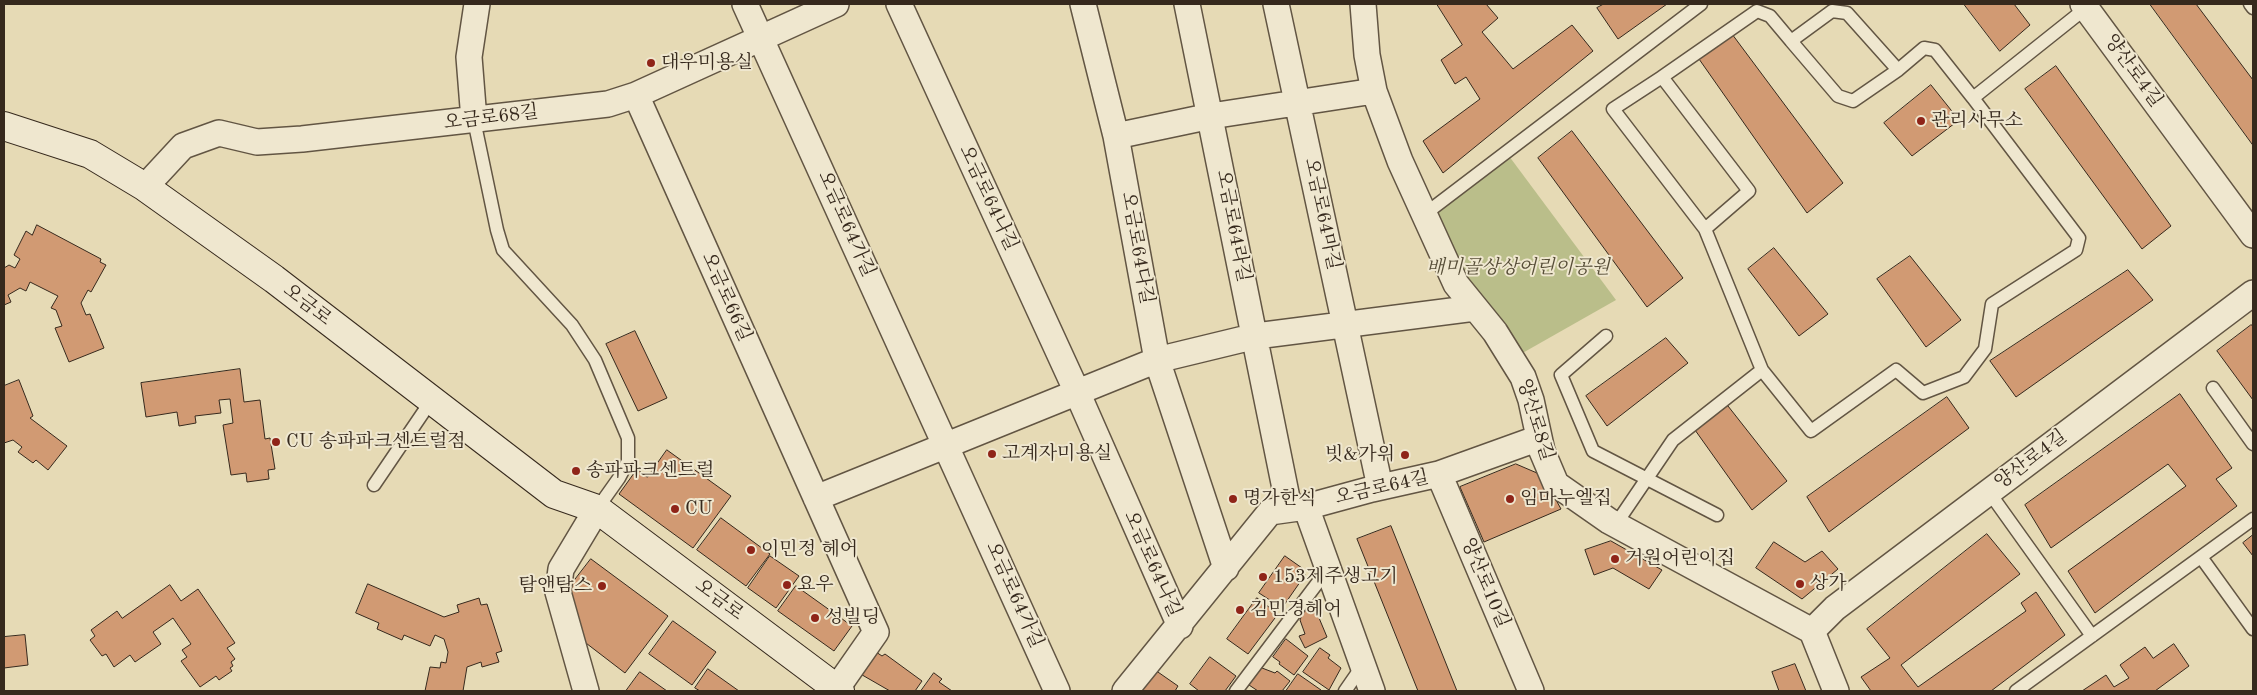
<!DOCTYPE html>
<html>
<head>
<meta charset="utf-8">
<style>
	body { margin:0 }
	#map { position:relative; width:2257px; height:695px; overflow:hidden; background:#e6dab5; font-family:"Old Standard TT",serif }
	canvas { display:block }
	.frame { position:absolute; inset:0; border:5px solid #36291d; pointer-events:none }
</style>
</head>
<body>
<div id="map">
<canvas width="2257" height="695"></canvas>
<div class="frame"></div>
</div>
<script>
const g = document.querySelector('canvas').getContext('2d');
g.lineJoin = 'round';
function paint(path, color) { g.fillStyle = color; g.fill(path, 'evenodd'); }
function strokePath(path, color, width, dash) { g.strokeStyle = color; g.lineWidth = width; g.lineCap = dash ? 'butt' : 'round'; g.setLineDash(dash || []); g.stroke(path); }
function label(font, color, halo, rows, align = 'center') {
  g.font = font + ' "Old Standard TT","Noto Serif KR",serif'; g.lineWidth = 4; g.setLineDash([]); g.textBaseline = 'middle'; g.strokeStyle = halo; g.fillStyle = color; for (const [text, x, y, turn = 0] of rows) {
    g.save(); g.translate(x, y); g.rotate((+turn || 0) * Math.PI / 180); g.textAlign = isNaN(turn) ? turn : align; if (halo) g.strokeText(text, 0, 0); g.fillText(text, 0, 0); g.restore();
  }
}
paint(new Path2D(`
	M 1506,152 L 1616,300 L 1512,359 L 1425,214 Z`), '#babe8a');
const building = new Path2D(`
	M 1437,4 L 1486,4 L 1498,18 L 1482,32 L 1513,69 L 1572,25 L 1593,51 L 1443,173 L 1423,141 L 1480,99 L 1466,77 L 1455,84 L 1441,60 L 1462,45 Z
	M 1604,4 L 1667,4 L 1618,39 L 1597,8 Z
	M 1964,4 L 2014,4 L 2030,25 L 2000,51 Z
	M 2150,4 L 2196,4 L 2253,80 L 2253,145 Z
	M 1732,34 L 1843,183 L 1807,213 L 1699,59 Z
	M 2056,66 L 2171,226 L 2142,249 L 2025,89 Z
	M 1931,85 L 1959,120 L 1912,156 L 1884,123 Z
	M 1572,131 L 1683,278 L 1647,307 L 1538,158 Z
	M 37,225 L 101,259 L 100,262 L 106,265 L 91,292 L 88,290 L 81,303 L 86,315 L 90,314 L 104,348 L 69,362 L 55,328 L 62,326 L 56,310 L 51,308 L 58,296 L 30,282 L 26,291 L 20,288 L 8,295 L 11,302 L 4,305 L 4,268 L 9,265 L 15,268 L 20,259 L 14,255 L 26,231 L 32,235 Z
	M 1774,248 L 1828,314 L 1799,336 L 1748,269 Z
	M 1910,256 L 1961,320 L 1926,347 L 1877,279 Z
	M 2128,270 L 2153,300 L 2016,397 L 1990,361 Z
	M 2251,325 L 2253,325 L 2253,400 L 2217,351 Z
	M 635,331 L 667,398 L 638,411 L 606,344 Z
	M 1666,338 L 1688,363 L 1607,426 L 1586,396 Z
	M 240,369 L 244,402 L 260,400 L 265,439 L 270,438 L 275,469 L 268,470 L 269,479 L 247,482 L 246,473 L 231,475 L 223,425 L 233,423 L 230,399 L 219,400 L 221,413 L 195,416 L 196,423 L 179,426 L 177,412 L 146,417 L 141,383 Z
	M 19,380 L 33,416 L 30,418 L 67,446 L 48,470 L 36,460 L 33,463 L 18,452 L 22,447 L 13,440 L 4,443 L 4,386 Z
	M 2180,394 L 2232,468 L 2216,479 L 2237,506 L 2095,613 L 2068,571 L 2186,486 L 2168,464 L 2051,548 L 2025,505 Z
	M 1947,397 L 1969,428 L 1829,532 L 1807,497 Z
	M 1728,406 L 1787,481 L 1752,510 L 1695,430 Z
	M 667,450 L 731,496 L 693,548 L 619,494 L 637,469 L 647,477 Z
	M 1516,464 L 1537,473 L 1550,489 L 1561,509 L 1484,542 L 1460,487 Z
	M 721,518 L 770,554 L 746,586 L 697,550 Z
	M 1391,526 L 1457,691 L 1418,691 L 1357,539 Z
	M 1987,534 L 2020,574 L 1901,665 L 1918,687 L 2026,611 L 2021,603 L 2036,592 L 2065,635 L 1991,691 L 1871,691 L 1861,677 L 1890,658 L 1867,629 Z
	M 2253,535 L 2253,556 L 2243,543 Z
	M 1611,541 L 1662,570 L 1649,589 L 1613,568 L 1594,575 L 1585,550 Z
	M 1774,542 L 1805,562 L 1822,551 L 1838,569 L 1802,599 L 1756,568 Z
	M 770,556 L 799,576 L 776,608 L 748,588 Z
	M 1285,556 L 1302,568 L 1305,575 L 1282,608 L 1259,593 Z
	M 591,559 L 668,616 L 625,673 L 582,640 L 567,590 Z
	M 368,584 L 444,617 L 459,612 L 457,605 L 479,598 L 481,605 L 487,604 L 502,651 L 496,653 L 499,662 L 482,667 L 481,662 L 467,667 L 463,691 L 425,691 L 430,667 L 440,668 L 441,662 L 446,663 L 448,652 L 444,639 L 435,635 L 430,646 L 404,635 L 402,640 L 377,629 L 379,623 L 356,613 Z
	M 170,585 L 181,601 L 198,589 L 235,643 L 227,648 L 235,659 L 231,662 L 233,666 L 230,668 L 232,671 L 219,680 L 216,676 L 200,687 L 181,661 L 187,657 L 182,650 L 191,644 L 173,618 L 153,632 L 161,644 L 135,662 L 130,655 L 114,667 L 106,654 L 102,656 L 90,640 L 95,636 L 91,630 L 117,611 L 122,618 Z
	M 796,586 L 852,626 L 834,651 L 778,611 Z
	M 1257,598 L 1278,614 L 1248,654 L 1227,639 Z
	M 1314,606 L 1327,637 L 1305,648 L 1299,636 L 1305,634 L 1300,620 L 1304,610 Z
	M 673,621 L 716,652 L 692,685 L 649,654 Z
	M 25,635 L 28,665 L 4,668 L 4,637 Z
	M 1286,639 L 1308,656 L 1294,675 L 1279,664 L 1280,662 L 1273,657 Z
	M 2174,644 L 2189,666 L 2155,691 L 2082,691 L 2106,675 L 2114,687 L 2129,678 L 2120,665 L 2145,647 L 2153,658 Z
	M 1320,648 L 1330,655 L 1328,658 L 1341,668 L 1329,690 L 1303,672 Z
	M 873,650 L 882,656 L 885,654 L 922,681 L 915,691 L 890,691 L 857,672 Z
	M 1210,657 L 1236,676 L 1225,691 L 1199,691 L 1190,684 Z
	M 1795,664 L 1806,691 L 1779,691 L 1772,672 Z
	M 1262,668 L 1275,673 L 1277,671 L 1290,681 L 1282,691 L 1258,691 L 1249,685 Z
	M 708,669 L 739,691 L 700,691 L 695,688 Z
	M 1155,670 L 1178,686 L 1175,691 L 1139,691 Z
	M 640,672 L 667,691 L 626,691 Z
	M 934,673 L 942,679 L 939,682 L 952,691 L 921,691 Z
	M 1298,674 L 1321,690 L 1320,691 L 1286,691 Z`);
paint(building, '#d19a73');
strokePath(building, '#36291d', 1);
const service = new Path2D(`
	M 2250,4 L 2253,8
	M 1898,70 L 1847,13 L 1832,11 L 1791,41 L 1838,96 L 1853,101 L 1898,70 L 1924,48 L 1935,50 L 1973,98
	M 1662,77 L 1613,109 L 1705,229 L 1749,191 L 1662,77 L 1757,11 L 1770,16 L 1791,41
	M 474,120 L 497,230 L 503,250 L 572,325 L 595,360 L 628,438 L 628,461 L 619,478 L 597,509
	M 1425,214 L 1701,4
	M 1705,229 L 1762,370
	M 1606,336 L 1561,375 L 1593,451 L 1717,515
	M 2213,388 L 2253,444
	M 374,485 L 431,401
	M 1989,492 L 2092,636
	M 1616,524 L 1673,440 L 1762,370 L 1811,431 L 1896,370 L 1923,393 L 1964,377 L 1985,349 L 1992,304 L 2076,250 L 2079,238 L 1973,98 L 2086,8
	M 2201,557 L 2253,629
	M 1236,691 L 1328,569
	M 1345,691 L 1363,665
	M 2016,691 L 2253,519`);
const minor = new Path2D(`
	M 745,4 L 1057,691
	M 899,4 L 1077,392 L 1180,626
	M 1083,4 L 1116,136 L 1157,360 L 1226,568
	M 1187,4 L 1289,508
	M 1276,4 L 1380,487
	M 1363,4 L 1367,55 L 1374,91 L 1400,161 L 1456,284 L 1495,332 L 1523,377 L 1531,400 L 1542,451 L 1556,484 L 1609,521 L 1812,631 L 1836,691
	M 2083,4 L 2253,235
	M 636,95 L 876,632 L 837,688
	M 474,120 L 469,57 L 477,4
	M 1116,136 L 1211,116 L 1374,91
	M 145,187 L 183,146 L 219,133 L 257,142 L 302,139 L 608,104 L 636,95 L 836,4
	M 1439,474 L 1531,691
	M 816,498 L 1157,360 L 1256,336 L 1475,308
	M 1306,507 L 1372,691
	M 1812,631 L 1835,608 L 2253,293
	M 586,691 L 558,592 L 561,569 L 597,509
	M 1125,691 L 1270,512 L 1306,507 L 1372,489 L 1439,474 L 1539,438`);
const secondary = new Path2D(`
	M 4,126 L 90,154 L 145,187 L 274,279 L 554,494 L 597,509 L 840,691`);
strokePath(service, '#625543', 15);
strokePath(minor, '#625543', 28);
strokePath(secondary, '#36291d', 30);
strokePath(service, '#efe7cf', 12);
strokePath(minor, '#efe7cf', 25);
strokePath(secondary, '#efe7cf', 28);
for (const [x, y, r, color] of [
	[651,63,5,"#8f2418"],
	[1921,121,5,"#8f2418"],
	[276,442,5,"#8f2418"],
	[992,454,5,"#8f2418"],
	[1405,455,5,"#8f2418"],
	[576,471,5,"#8f2418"],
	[1233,499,5,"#8f2418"],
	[1510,499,5,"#8f2418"],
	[675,509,5,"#8f2418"],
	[751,550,5,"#8f2418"],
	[1615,559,5,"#8f2418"],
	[1263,577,5,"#8f2418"],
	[1800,584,5,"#8f2418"],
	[787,585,5,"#8f2418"],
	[602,586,5,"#8f2418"],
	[1240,610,5,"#8f2418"],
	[815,618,5,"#8f2418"]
]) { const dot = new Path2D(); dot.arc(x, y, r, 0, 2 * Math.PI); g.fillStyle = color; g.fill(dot); strokePath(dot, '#efe7cf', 2); }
label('19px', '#36291d', '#efe7cf', [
	["대우미용실",661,63],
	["관리사무소",1931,121],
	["CU 송파파크센트럴점",286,442],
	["고계자미용실",1002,454],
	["빗&가위",1395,455,"right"],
	["송파파크센트럴",586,471],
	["명가한식",1243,499],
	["임마누엘집",1520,499],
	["CU",685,509],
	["이민정 헤어",761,550],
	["거원어린이집",1625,559],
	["153제주생고기",1273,577],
	["상가",1810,584],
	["요우",797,585],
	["탐앤탐스",592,586,"right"],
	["김민경헤어",1250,610],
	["성빌딩",825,618]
], 'left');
label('19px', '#36291d', '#efe7cf', [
	["양산로4길",2133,71,54],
	["오금로68길",491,118,-7],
	["오금로64나길",988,198,65],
	["오금로64마길",1322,214,78],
	["오금로64가길",846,224,66],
	["오금로64라길",1233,226,79],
	["오금로64다길",1137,248,80],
	["오금로66길",726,297,66],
	["오금로",307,305,38],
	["양산로8길",1535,420,73],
	["양산로4길",2031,460,-37],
	["오금로64길",1382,488,-13],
	["오금로64나길",1152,564,66],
	["양산로10길",1485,583,67],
	["오금로64가길",1014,595,66],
	["오금로",719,600,37]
]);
label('italic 19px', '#574e38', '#efe7cf', [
	["배미골상상어린이공원",1518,268]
]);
</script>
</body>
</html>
